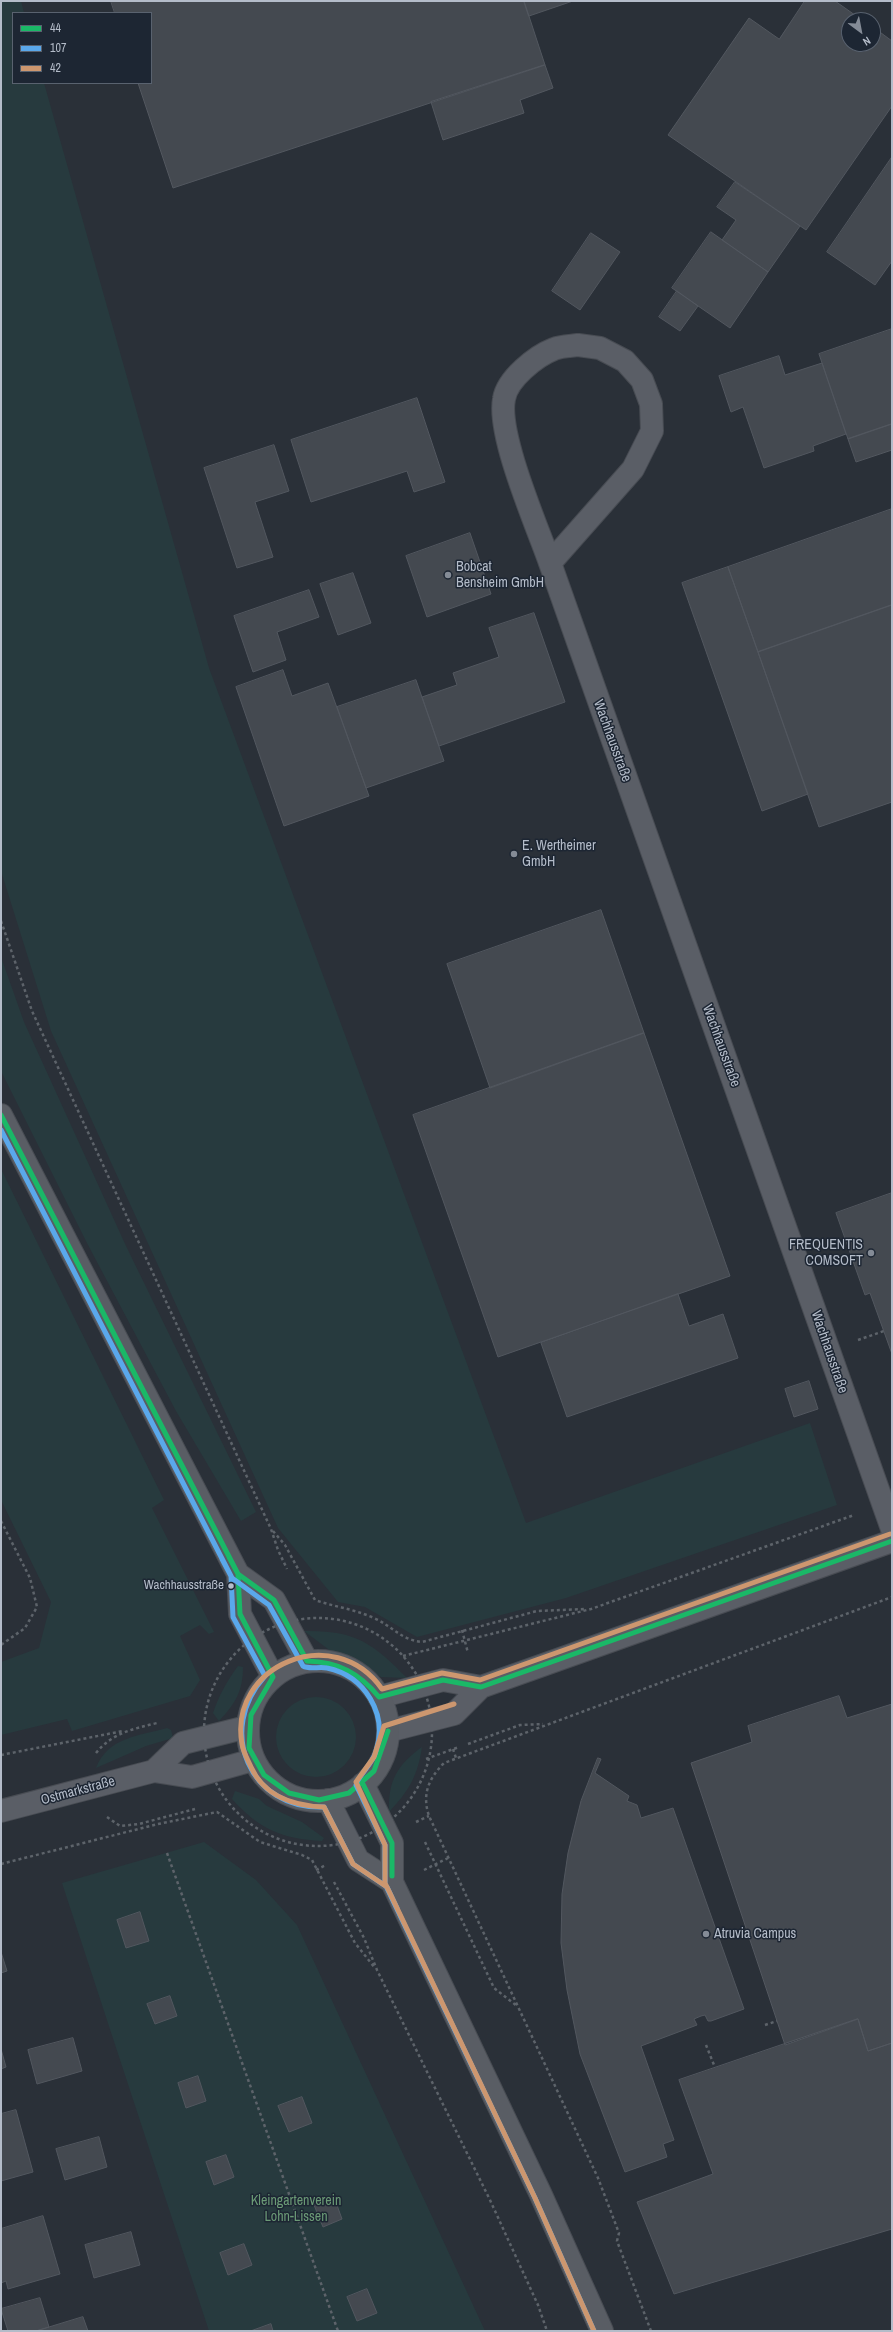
<!DOCTYPE html>
<html>
<head>
<meta charset="utf-8">
<style>
	body { margin:0 }
	#map { position:relative; width:893px; height:2332px; overflow:hidden; background:#2a3038; font-family:"Archivo Narrow",sans-serif }
	canvas { display:block }
	.frame { position:absolute; inset:0; border:2px solid #b4bcc9; pointer-events:none }
	.legend { position:absolute; left:12px; top:12px; width:140px; height:72px; box-sizing:border-box; background:#1d2633; border:1px solid #59626f; margin:0; padding:5px 7px; list-style:none; font-size:12px; color:#b4bcc9 }
	.legend li { display:flex; align-items:center; gap:8px; height:20px }
	.legend b { width:20px; border:1px solid #59626f }
	.north { position:absolute; left:841px; top:12px; width:40px; height:40px; box-sizing:border-box; background:#1d2633; border:1px solid #59626f; border-radius:50%; rotate:148deg; font-size:11px; font-weight:700; line-height:16px; text-align:center; color:#b4bcc9 }
	.north::after { content:''; display:block; margin:auto; width:14px; height:18px; background:#848b96; clip-path:polygon(50% 0,100% 100%,50% 72%,0 100%) }
</style>
</head>
<body>
<div id="map">
<canvas width="893" height="2332"></canvas>
<div class="frame"></div>
<ul class="legend">
<li><b style="height:5px;background:#1ab867"></b>44</li>
<li><b style="height:5px;background:#5aa8eb"></b>107</li>
<li><b style="height:5px;background:#cd976f"></b>42</li>
</ul>
<div class="north">N</div>
</div>
<script>
const g = document.querySelector('canvas').getContext('2d');
g.lineJoin = 'round';
function paint(path, color) { g.fillStyle = color; g.fill(path, 'evenodd'); }
function strokePath(path, color, width, dash) { g.strokeStyle = color; g.lineWidth = width; g.lineCap = dash ? 'butt' : 'round'; g.setLineDash(dash || []); g.stroke(path); }
function label(font, color, halo, rows, align = 'center') {
  g.font = font + ' "Archivo Narrow",sans-serif'; g.lineWidth = 3; g.setLineDash([]); g.textBaseline = 'middle'; g.strokeStyle = halo; g.fillStyle = color; for (const [text, x, y, turn = 0] of rows) {
    g.save(); g.translate(x, y); g.rotate((+turn || 0) * Math.PI / 180); g.textAlign = isNaN(turn) ? turn : align; if (halo) g.strokeText(text, 0, 0); g.fillText(text, 0, 0); g.restore();
  }
}
paint(new Path2D(`
	M 1,1 L 21,1 L 24,13 L 13,13 L 13,83 L 44,83 L 209,668 L 526,1523 L 810,1423 L 837,1505 L 566,1598 L 417,1637 L 365,1607 L 338,1602 L 278,1528 L 51,1031 L 1,871 Z
	M 1,957 L 24,1022 L 126,1246 L 256,1512 L 241,1521 L 176,1411 L 88,1245 L 1,1071 Z
	M 1,1169 L 164,1500 L 152,1508 L 214,1632 L 209,1634 L 200,1625 L 180,1636 L 200,1680 L 190,1696 L 72,1731 L 67,1719 L 1,1735 L 1,1662 L 39,1648 L 51,1602 L 1,1500 Z
	M 304,1631 C 355,1630 373,1643 407,1678 L 381,1677 L 350,1658 L 332,1652 Z
	M 238,1666 L 243,1667 C 243,1691 235,1704 219,1721 L 213,1713 C 219,1695 227,1681 238,1666 Z
	M276 1737a40 40 0 1 1 80 0a40 40 0 1 1-80 0Z
	M 167,1728 L 171,1730 L 173,1738 L 146,1746 L 96,1768 C 108,1737 139,1736 167,1728 Z
	M 422,1747 C 418,1775 409,1791 389,1812 C 388,1781 397,1765 422,1747 Z
	M 235,1791 L 259,1799 L 267,1806 L 302,1822 L 324,1838 L 322,1841 C 282,1839 259,1829 232,1799 Z
	M 204,1842 L 256,1880 L 297,1925 L 485,2331 L 209,2331 L 62,1883 Z`), '#273a3e');
const building = new Path2D(`
	M 111,1 L 524,1 L 545,65 L 173,188 L 138,83 L 151,83 L 151,13 L 115,13 Z
	M 524,1 L 573,1 L 529,16 Z
	M 805,1 L 835,1 L 862,20 L 849,20 L 849,44 L 873,44 L 873,27 L 892,41 L 892,106 L 806,230 L 668,135 L 749,18 L 779,39 Z
	M 545,65 L 553,88 L 520,100 L 524,113 L 443,140 L 431,102 Z
	M 892,157 L 892,261 L 875,285 L 827,252 Z
	M 735,182 L 800,226 L 768,272 L 722,240 L 736,220 L 717,207 Z
	M 711,232 L 768,272 L 730,328 L 672,288 Z
	M 591,233 L 620,252 L 580,310 L 552,291 Z
	M 677,291 L 698,306 L 680,331 L 659,317 Z
	M 892,329 L 892,424 L 848,439 L 819,354 Z
	M 779,356 L 785,375 L 822,363 L 846,434 L 813,446 L 814,451 L 764,468 L 743,407 L 731,412 L 719,376 Z
	M 417,398 L 445,482 L 414,492 L 407,471 L 311,502 L 291,440 Z
	M 892,424 L 892,450 L 856,462 L 848,439 Z
	M 274,445 L 289,491 L 255,502 L 273,557 L 237,568 L 204,468 Z
	M 892,509 L 892,605 L 758,652 L 728,567 Z
	M 470,533 L 491,594 L 427,617 L 406,556 Z
	M 728,567 L 808,794 L 762,811 L 682,583 Z
	M 353,573 L 371,623 L 338,635 L 320,584 Z
	M 309,590 L 319,617 L 277,632 L 286,660 L 253,672 L 234,616 Z
	M 892,605 L 892,802 L 819,827 L 758,652 Z
	M 534,613 L 565,702 L 439,746 L 422,697 L 457,685 L 453,673 L 499,657 L 489,628 Z
	M 283,670 L 292,696 L 328,683 L 369,796 L 284,826 L 236,687 Z
	M 416,680 L 444,761 L 366,788 L 337,707 Z
	M 601,910 L 644,1033 L 490,1088 L 447,964 Z
	M 644,1033 L 730,1276 L 498,1357 L 413,1115 Z
	M 892,1193 L 892,1354 L 870,1293 L 865,1295 L 836,1213 Z
	M 678,1294 L 689,1326 L 723,1314 L 738,1358 L 567,1417 L 541,1343 Z
	M 809,1381 L 818,1409 L 794,1417 L 785,1389 Z
	M 839,1696 L 847,1718 L 892,1704 L 892,2043 L 868,2051 L 858,2019 L 785,2045 L 691,1763 L 752,1742 L 748,1726 Z
	M 598,1758 L 601,1759 L 595,1773 L 629,1796 L 627,1801 L 637,1805 L 641,1818 L 673,1808 L 744,2009 L 711,2021 L 708,2021 L 705,2015 L 701,2016 L 694,2019 L 697,2025 L 641,2046 L 674,2140 L 663,2144 L 667,2157 L 625,2172 L 580,2054 L 567,1990 L 561,1943 L 562,1894 L 568,1853 L 581,1801 Z
	M 140,1912 L 149,1941 L 126,1948 L 117,1920 Z
	M 1,1952 L 7,1971 L 1,1973 Z
	M 170,1996 L 177,2016 L 155,2024 L 147,2004 Z
	M 858,2019 L 868,2051 L 892,2043 L 892,2229 L 674,2294 L 637,2202 L 713,2174 L 679,2080 Z
	M 73,2038 L 82,2071 L 37,2084 L 28,2050 Z
	M 1,2049 L 6,2067 L 1,2069 Z
	M 198,2076 L 206,2101 L 186,2108 L 178,2083 Z
	M 302,2097 L 312,2123 L 289,2132 L 278,2106 Z
	M 16,2110 L 33,2172 L 1,2181 L 1,2114 Z
	M 99,2137 L 107,2167 L 65,2180 L 56,2149 Z
	M 226,2155 L 234,2177 L 214,2185 L 206,2162 Z
	M 334,2197 L 342,2219 L 323,2227 L 314,2205 Z
	M 43,2216 L 60,2274 L 8,2289 L 6,2281 L 1,2283 L 1,2229 Z
	M 131,2232 L 140,2265 L 94,2278 L 85,2245 Z
	M 244,2244 L 252,2265 L 228,2275 L 220,2253 Z
	M 367,2289 L 377,2313 L 357,2321 L 347,2297 Z
	M 40,2298 L 49,2327 L 36,2331 L 8,2331 L 1,2309 Z
	M 83,2317 L 88,2331 L 36,2331 L 49,2327 Z
	M 271,2324 L 273,2331 L 251,2331 Z`);
paint(building, '#444950');
strokePath(building, '#52575f', 1);
const street = new Path2D(`
	M 578,345 L 600,348 L 625,361 L 642,380 L 651,404 L 652,431 L 633,469 L 550,563 C 537,526 497,435 504,399 C 507,379 536,356 554,349 C 561,346 571,346 578,345 Z
	M 550,563 L 892,1529
	M 379,1697 L 443,1680 L 481,1687
	M 388,1731 L 454,1714 L 481,1687 L 892,1541
	M 154,1771 L 183,1743 L 247,1727
	M 1,1811 L 154,1771 L 192,1777 L 253,1760`);
const secondary = new Path2D(`
	M 1,1115 L 238,1574 L 240,1614 L 273,1677
	M 238,1574 L 274,1600 L 307,1661
	M248 1731a70 70 0 1 1 140 0a70 70 0 1 1-140 0Z
	M 363,1784 L 392,1843 L 392,1882 L 541,2195 L 602,2331
	M 328,1800 L 358,1860 L 392,1882`);
strokePath(street, '#484c53', 24);
strokePath(secondary, '#484c53', 24);
strokePath(new Path2D(`
	M 1,921 L 32,1011 L 271,1529 L 278,1550 L 287,1569
	M 858,1340 L 884,1331
	M 1,1521 L 30,1578 L 37,1607 L 25,1628 L 1,1645
	M 273,1531 L 285,1545 L 315,1600 C 335,1607 354,1609 374,1618 C 392,1626 401,1640 422,1642 L 537,1611 L 586,1609
	M204 1732a114 114 0 1 1 228 0a114 114 0 1 1-228 0Z
	M 462,1630 L 468,1653
	M 403,1656 L 591,1609 L 854,1515
	M 468,1744 L 520,1725 L 543,1724
	M 453,1749 L 456,1758
	M 96,1753 C 112,1733 133,1729 157,1723
	M 1,1755 L 123,1731
	M 426,1759 L 459,1747
	M 107,1817 L 120,1826 L 139,1824 L 195,1809
	M 416,1822 L 429,1816
	M 425,1842 L 494,1988 L 517,2006
	M 167,1853 L 338,2331
	M 1,1864 L 158,1824 L 217,1812 L 260,1842 L 302,1855 L 312,1860 L 355,1943 L 375,1968
	M 316,1870 L 326,1865
	M 424,1870 L 448,1858
	M 334,1882 L 364,1938 L 377,1970 L 490,2200 L 538,2305 L 547,2331
	M 765,2025 L 777,2021
	M 706,2045 L 714,2065
	M 651,2331 L 617,2241 L 619,2233 L 598,2178 L 429,1816 C 422,1795 428,1779 444,1763 L 892,1597`), '#5d636a', 2.5, [3, 3]);
strokePath(street, '#5a5e66', 22);
strokePath(secondary, '#595d64', 22);
strokePath(new Path2D(`
	M 1,1115 L 238,1574 L 274,1600 L 307,1661 C 339,1662 359,1673 379,1697 L 443,1680 L 481,1687 L 892,1541
	M 229,1557 L 238,1574 L 240,1614 L 273,1677 L 251,1715 L 249,1748 L 264,1775 L 289,1793 L 319,1800 L 349,1793 L 374,1771 L 388,1731
	M 363,1784 L 392,1843 L 392,1876`), '#1ab867', 5);
strokePath(new Path2D(`
	M 1,1130 L 232,1578 L 269,1605 L 303,1666 C 310,1670 319,1666 327,1668 C 365,1676 388,1714 376,1751 C 373,1764 357,1777 356,1785 L 385,1845 L 385,1884 L 535,2198 L 594,2331
	M 222,1559 L 231,1576 L 233,1617 L 265,1676 C 216,1730 249,1810 324,1807 L 353,1864 L 387,1887 L 397,1908`), '#5aa8eb', 5);
strokePath(new Path2D(`
	M 397,1908 L 385,1883 L 385,1845 L 356,1782 L 374,1757 L 384,1726 L 454,1704
	M 594,2331 L 535,2198 L 387,1887 L 353,1864 L 324,1807 C 294,1806 264,1796 251,1767 C 248,1760 243,1752 242,1744 C 228,1665 334,1621 382,1689 L 442,1673 L 480,1680 L 890,1534`), '#cd976f', 5);
for (const [x, y, r, color] of [
	[448,575,4,"#848b96"],
	[514,854,4,"#848b96"],
	[871,1253,4,"#848b96"],
	[231,1586,3.5,"#b4bcc9"],
	[706,1934,4,"#848b96"]
]) { const dot = new Path2D(); dot.arc(x, y, r, 0, 2 * Math.PI); g.fillStyle = color; g.fill(dot); strokePath(dot, '#1d2633', 1.5); }
label('13px', '#b4bcc9', '#1d2633', [
	["Wachhausstraße",224,1586]
], 'right');
label('14px', '#b4bcc9', '#1d2633', [
	["Bobcat",456,567],
	["Bensheim GmbH",456,583],
	["E. Wertheimer",522,846],
	["GmbH",522,862],
	["FREQUENTIS",863,1245,"right"],
	["COMSOFT",863,1261,"right"],
	["Atruvia Campus",714,1934]
], 'left');
label('14px', '#b4bcc9', '#1d2633', [
	["Wachhausstraße",612,741,70],
	["Wachhausstraße",721,1046,70],
	["Wachhausstraße",829,1352,71],
	["Ostmarkstraße",78,1791,-15]
]);
label('14px', '#6b9a76', '#1d2633', [
	["Kleingartenverein",296,2201],
	["Lohn-Lissen",296,2217]
]);
</script>
</body>
</html>
